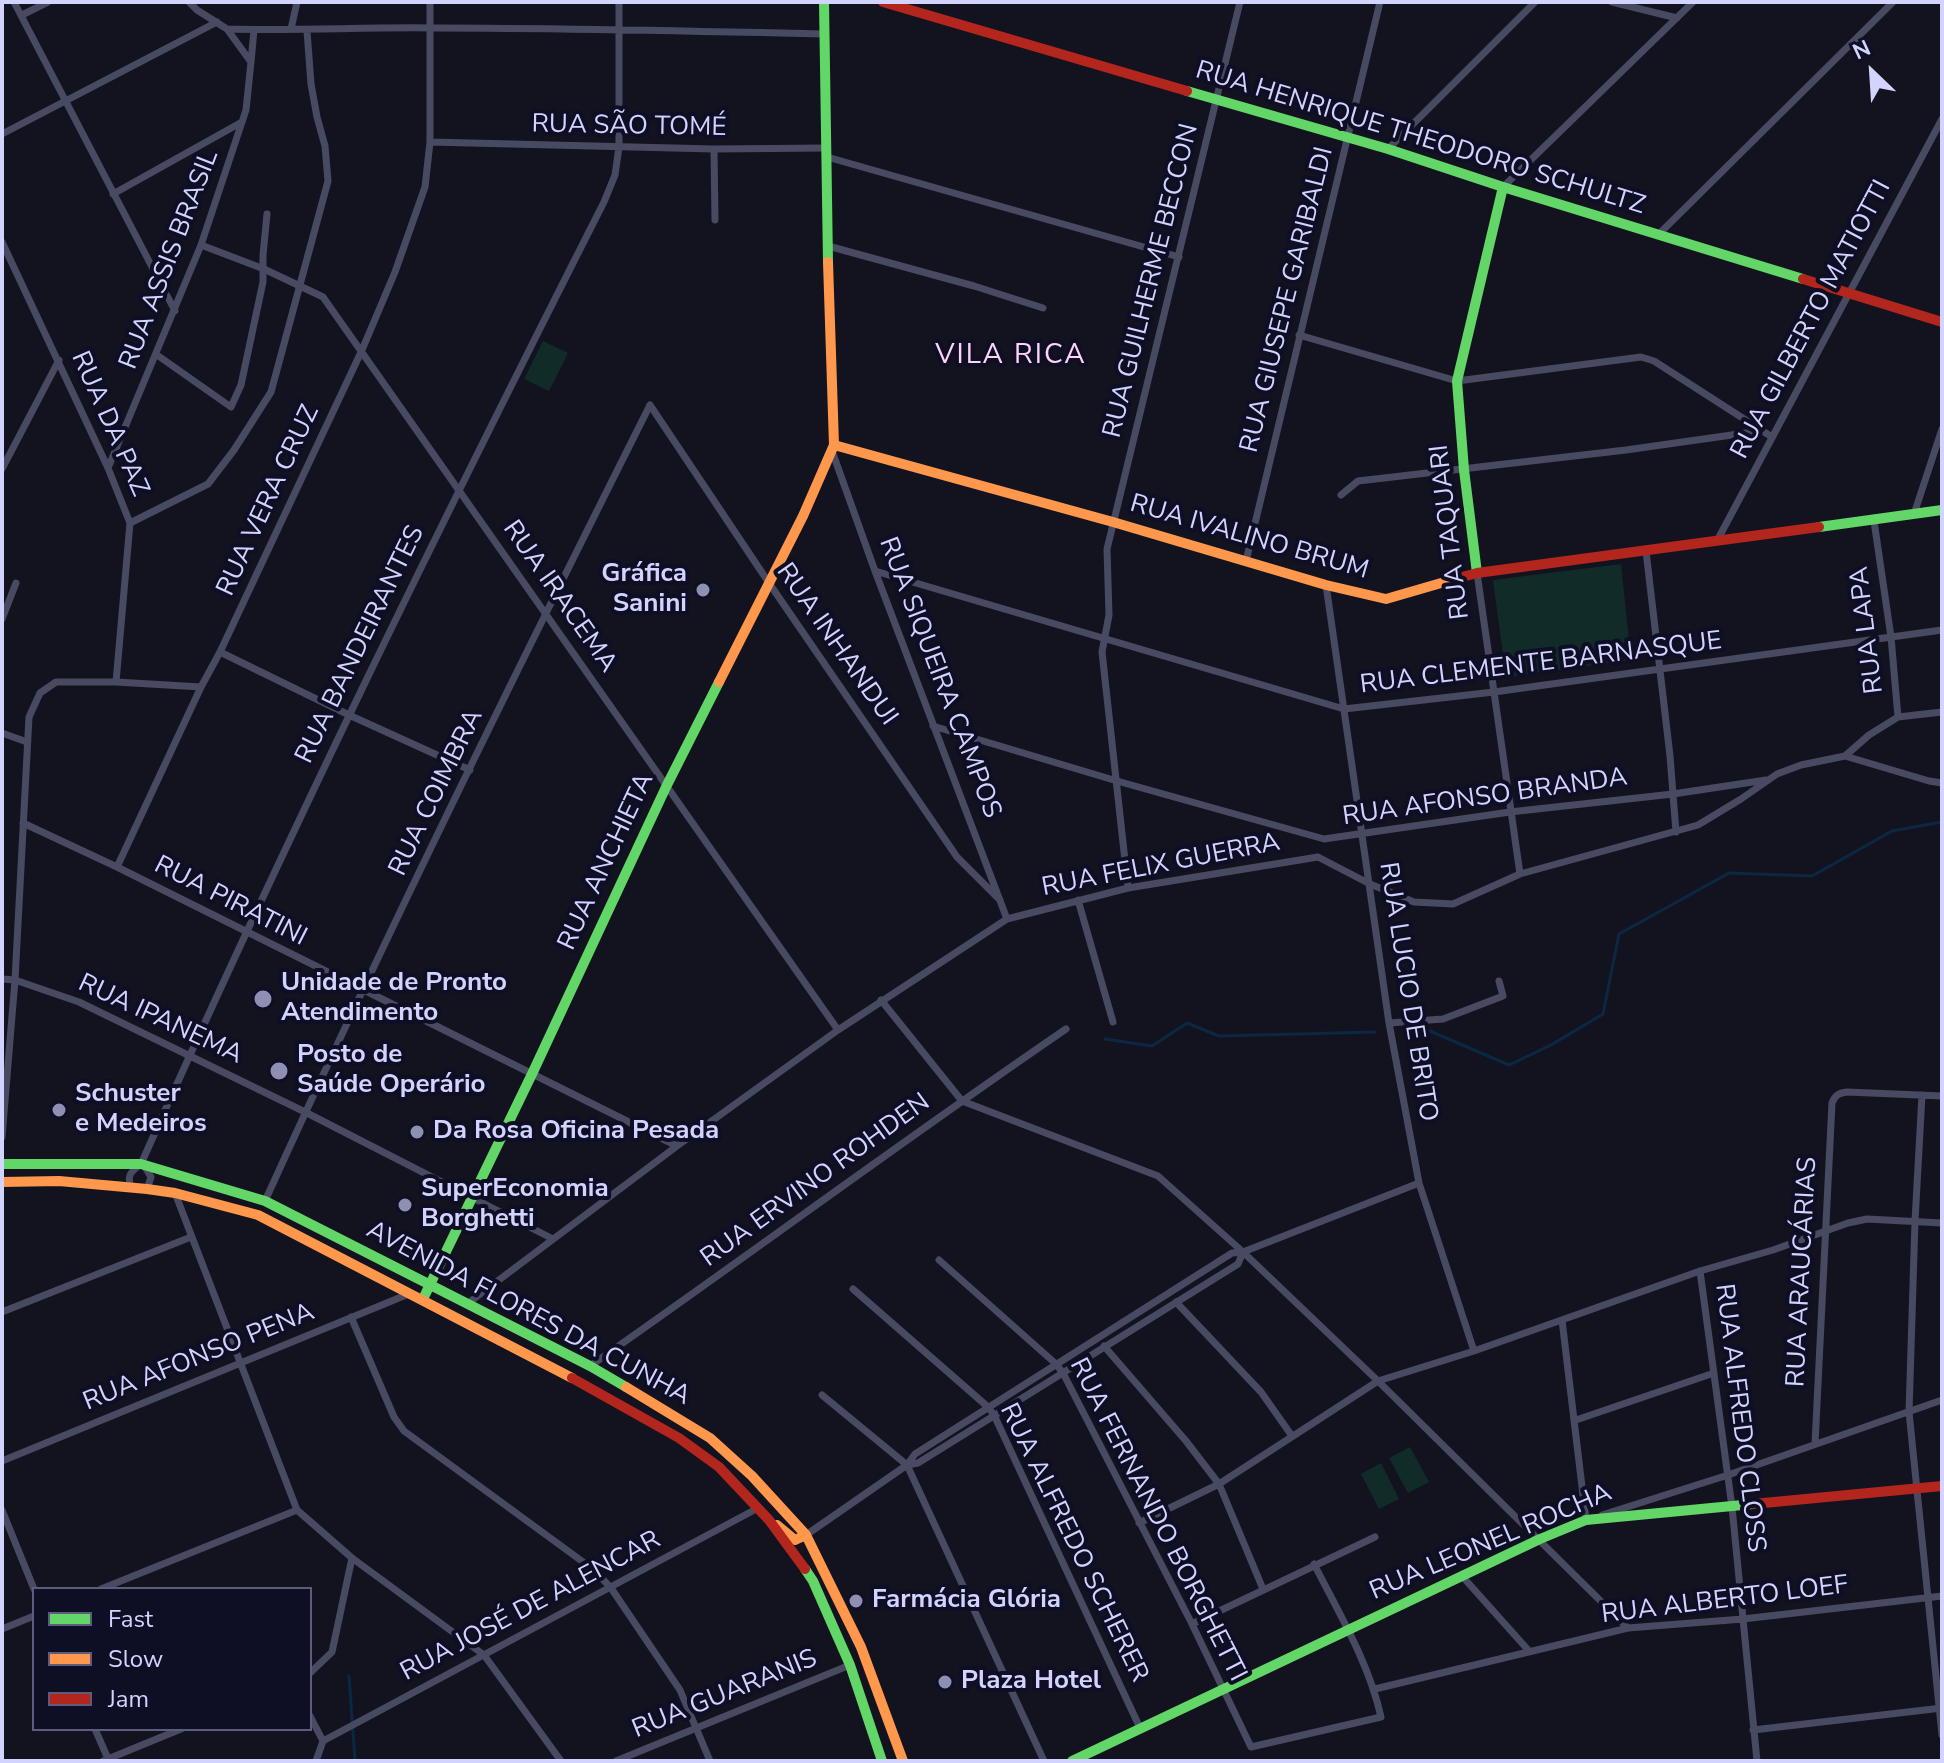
<!DOCTYPE html>
<html>
<head>
<meta charset="utf-8">
<style>
	body { margin:0 }
	#map { position:relative; width:1944px; height:1763px; overflow:hidden; background:#131320; font-family:"Nunito Sans",sans-serif }
	canvas { display:block }
	.frame { position:absolute; inset:0; border:4px solid #d2d4ff; pointer-events:none }
	.legend { position:absolute; left:32px; top:1587px; width:280px; height:144px; box-sizing:border-box; background:#0e0e25; border:2px solid #5c5d7c; margin:0; padding:10px 14px; list-style:none; font-size:24px; color:#d2d4ff }
	.legend li { display:flex; align-items:center; gap:16px; height:40px }
	.legend b { width:40px; border:2px solid #5c5d7c }
	.north { position:absolute; left:1832px; top:32px; width:80px; height:80px; -webkit-text-stroke:6px #0e0e25; paint-order:stroke; rotate:335deg; font-size:22px; font-weight:700; line-height:32px; text-align:center; color:#d2d4ff }
	.north::after { content:''; display:block; margin:auto; width:28px; height:36px; background:#d2d4ff; clip-path:polygon(50% 0,100% 100%,50% 72%,0 100%) }
</style>
</head>
<body>
<div id="map">
<canvas width="1944" height="1763"></canvas>
<div class="frame"></div>
<ul class="legend">
<li><b style="height:10px;background:#63d668"></b>Fast</li>
<li><b style="height:10px;background:#ff974d"></b>Slow</li>
<li><b style="height:10px;background:#b3261e"></b>Jam</li>
</ul>
<div class="north">N</div>
</div>
<script>
const g = document.querySelector('canvas').getContext('2d');
g.lineJoin = 'round';
function paint(path, color) { g.fillStyle = color; g.fill(path, 'evenodd'); }
function strokePath(path, color, width, dash) { g.strokeStyle = color; g.lineWidth = width; g.lineCap = dash ? 'butt' : 'round'; g.setLineDash(dash || []); g.stroke(path); }
function label(font, color, halo, rows, align = 'center') {
  g.font = font + ' "Nunito Sans",sans-serif'; g.lineWidth = 8; g.setLineDash([]); g.textBaseline = 'middle'; g.strokeStyle = halo; g.fillStyle = color; for (const [text, x, y, turn = 0] of rows) {
    g.save(); g.translate(x, y); g.rotate((+turn || 0) * Math.PI / 180); g.textAlign = isNaN(turn) ? turn : align; if (halo) g.strokeText(text, 0, 0); g.fillText(text, 0, 0); g.restore();
  }
}
paint(new Path2D(`
	M 543,341 L 568,353 L 549,391 L 524,379 Z
	M 1621,564 L 1631,660 L 1506,677 L 1493,580 Z
	M 1410,1447 L 1429,1482 L 1408,1493 L 1389,1458 Z
	M 1381,1463 L 1399,1499 L 1379,1509 L 1361,1474 Z`), '#112b28');
strokePath(new Path2D(`
	M 1404,1030 L 1423,1028 L 1509,1065 L 1551,1045 L 1603,1014 L 1619,934 L 1729,873 L 1812,876 L 1892,831 L 1942,822
	M 1105,1039 L 1152,1046 L 1187,1023 L 1219,1036 L 1375,1032
	M 349,1676 L 355,1761`), '#0b2843', 3);
strokePath(new Path2D(`
	M 14,2 L 175,311
	M 1612,2 L 1677,18
	M 22,15 L 48,2
	M 227,29 C 296,31 365,27 434,28 C 564,28 694,31 824,34
	M 291,29 L 297,2
	M 251,62 L 254,30
	M 2,134 L 217,22
	M 430,142 L 714,149 L 826,148
	M 714,149 L 715,220
	M 1388,149 L 1535,2
	M 827,157 L 1179,257
	M 1503,187 L 1693,2
	M 113,194 L 242,122
	M 1659,234 L 1893,2
	M 2,242 L 108,468 L 130,523 L 116,682
	M 201,245 L 264,269 L 323,297 L 838,1030
	M 828,246 L 974,286 L 1043,308
	M 1299,335 L 1457,381 L 1641,357 L 1654,361 L 1772,437
	M 157,355 L 231,407 L 241,385 L 263,282 L 263,255 L 267,214
	M 650,405 L 769,583 L 957,857 L 1000,900
	M 832,451 L 875,571 L 1007,919
	M 108,468 L 201,245 L 246,110 L 251,62 L 227,29 L 197,10 L 189,2
	M 2,469 L 59,360
	M 1341,495 L 1358,481 L 1626,450 L 1760,431
	M 1914,514 L 1942,429
	M 1874,521 L 1891,637 L 1898,717
	M 130,523 L 208,484 L 234,450 L 271,392 L 328,181 L 325,146 L 317,117 L 311,84 L 307,31
	M 1718,539 L 1942,119
	M 1646,551 L 1670,756 L 1676,832
	M 1246,561 L 1380,2
	M 875,571 L 1344,709 L 1494,692 L 1942,630
	M 1477,573 L 1520,874
	M 1326,585 L 1389,1023 L 1419,1183 L 1474,1351
	M 2,619 L 16,583
	M 220,652 L 349,715 L 470,770
	M 933,726 L 1117,781 L 1324,839 L 1510,812 L 1673,794 L 1766,780
	M 2,733 L 27,742
	M 1845,756 L 1869,735 L 1898,717 L 1942,712
	M 23,823 L 117,867 L 677,1146
	M 117,867 L 201,687 L 220,652 L 362,350 L 395,272 L 425,187 L 430,142 L 430,2
	M 1128,888 L 1102,652 L 1109,615 L 1107,549 L 1240,2
	M 1078,900 L 1113,1022
	M 2,979 L 15,980 L 79,1002 L 305,1112 L 553,1239
	M 881,1000 L 962,1101 L 1158,1176 L 1243,1252 L 1378,1381 L 1628,1628
	M 1389,1023 L 1443,1019 L 1503,996 L 1499,981
	M 1922,1095 L 1915,1221 L 1909,1412 L 1942,1735
	M 2,1137 L 15,980 L 29,717 L 40,693 L 56,682 L 116,682 L 201,687
	M 141,1164 C 286,838 443,519 604,202 L 615,175 L 619,147 L 619,2
	M 145,1167 L 151,1177 L 147,1189
	M 131,1188 C 127,1176 130,1172 140,1165
	M 175,1193 L 297,1510 L 352,1558 L 484,1655 L 561,1761
	M 265,1201 C 387,932 518,668 650,405
	M 939,1260 L 1056,1364 L 1063,1373 L 1192,1624 L 1251,1747 L 1381,1717 C 1369,1663 1339,1613 1314,1564
	M 1700,1271 L 1732,1507 L 1757,1761
	M 853,1289 L 988,1407 L 994,1415 L 1140,1728
	M 1176,1302 L 1261,1392 L 1292,1436
	M 467,1304 L 677,1146 L 838,1030 L 1007,919 L 1128,888 L 1318,857 L 1370,884 L 1414,902 L 1453,904 L 1520,874 L 1698,825 L 1741,799 L 1777,774 L 1801,765 L 1845,756 L 1929,781 L 1942,783
	M 2,1312 L 191,1237
	M 351,1317 L 394,1417 L 404,1431 L 594,1570 L 611,1588 L 680,1690 L 710,1761
	M 1562,1320 L 1586,1520 L 1590,1519
	M 1104,1346 L 1186,1441 L 1219,1484 L 1263,1589
	M 590,1366 C 749,1255 905,1139 1066,1029
	M 822,1395 L 907,1465 L 1044,1761
	M 1576,1420 L 1714,1373
	M 1815,1444 L 1832,1103 C 1835,1095 1839,1093 1847,1092 L 1942,1096
	M 2,1461 L 411,1293
	M 907,1465 L 918,1463 L 1238,1264 L 1243,1252
	M 2,1510 L 34,1589
	M 1602,1515 L 1728,1475 L 1942,1400
	M 1139,1523 L 1219,1484 L 1378,1381 L 1474,1351 L 1700,1271 L 1773,1250 L 1848,1223 L 1867,1219 L 1942,1223
	M 806,1535 L 907,1465 L 915,1454 L 1232,1253 L 1243,1252 L 1419,1183
	M 1462,1576 L 1529,1651
	M 101,1589 L 297,1510
	M 1192,1624 L 1375,1537
	M 2,1629 L 34,1616
	M 310,1673 L 332,1652 L 352,1558
	M 1375,1689 L 1628,1628 L 1743,1619 L 1942,1596
	M 310,1716 L 323,1741
	M 95,1729 L 109,1761
	M 1753,1730 L 1942,1708
	M 323,1741 L 758,1508
	M 103,1761 L 181,1729
	M 316,1761 L 323,1741
	M 616,1761 L 850,1665`), '#484a61', 7);
strokePath(new Path2D(`
	M 824,2 L 828,262
	M 1187,91 L 1388,149 L 1503,187 L 1803,279
	M 1819,527 L 1942,510
	M 1477,573 L 1464,470 L 1457,381 L 1503,187
	M 2,1164 L 141,1164 L 265,1201 L 590,1366 L 626,1387
	M 423,1299 L 532,1074 L 666,787 L 719,682
	M 805,1569 L 813,1581 L 850,1665 L 882,1761
	M 1072,1761 L 1540,1539 L 1586,1520 L 1753,1504`), '#63d668', 10);
strokePath(new Path2D(`
	M 834,445 L 1113,522 L 1326,585 L 1386,599 L 1455,579
	M 719,682 L 803,516 L 834,445 L 828,262
	M 2,1182 L 59,1181 L 147,1189 L 175,1193 L 258,1215 L 572,1378
	M 626,1387 L 710,1438 L 752,1476 L 806,1535 L 861,1647 L 903,1761
	M 777,1525 L 795,1540 L 806,1535`), '#ff974d', 10);
strokePath(new Path2D(`
	M 883,2 L 1187,91
	M 1803,279 L 1942,322
	M 1455,579 L 1477,573 L 1819,527
	M 572,1378 L 679,1438 L 719,1467 L 769,1520 L 805,1569
	M 1753,1504 L 1942,1486`), '#b3261e', 10);
for (const [x, y, r, color] of [
	[703,590,8,"#8f90b1"],
	[263,999,10,"#8f90b1"],
	[279,1071,10,"#8f90b1"],
	[59,1110,8,"#8f90b1"],
	[417,1132,8,"#8f90b1"],
	[405,1205,8,"#8f90b1"],
	[856,1601,8,"#8f90b1"],
	[945,1682,8,"#8f90b1"]
]) { const dot = new Path2D(); dot.arc(x, y, r, 0, 2 * Math.PI); g.fillStyle = color; g.fill(dot); strokePath(dot, '#0e0e25', 3); }
label('26px', '#d2d4ff', '#0e0e25', [
	["RUA SÃO TOMÉ",629,127,1],
	["RUA HENRIQUE THEODORO SCHULTZ",1420,139,17],
	["RUA ASSIS BRASIL",170,260,-69],
	["RUA GUILHERME BECCON",1152,281,-76],
	["RUA GIUSEPE GARIBALDI",1288,300,-76],
	["RUA GILBERTO MATIOTTI",1812,320,-62],
	["RUA DA PAZ",109,424,66],
	["RUA VERA CRUZ",269,501,-65],
	["RUA TAQUARI",1451,532,-97],
	["RUA IVALINO BRUM",1249,538,16],
	["RUA IRACEMA",559,597,55],
	["RUA LAPA",1868,630,-97],
	["RUA BANDEIRANTES",361,645,-64],
	["RUA INHANDUI",836,645,55],
	["RUA CLEMENTE BARNASQUE",1541,664,-7],
	["RUA SIQUEIRA CAMPOS",939,678,69],
	["RUA COIMBRA",437,793,-64],
	["RUA AFONSO BRANDA",1485,798,-8],
	["RUA ANCHIETA",607,862,-65],
	["RUA FELIX GUERRA",1161,866,-11],
	["RUA PIRATINI",230,902,27],
	["RUA LUCIO DE BRITO",1407,992,81],
	["RUA IPANEMA",160,1020,25],
	["RUA ERVINO ROHDEN",816,1181,-36],
	["RUA ARAUCÁRIAS",1803,1272,-87],
	["AVENIDA FLORES DA CUNHA",528,1314,28],
	["RUA AFONSO PENA",199,1358,-22],
	["RUA ALFREDO CLOSS",1739,1418,83],
	["RUA FERNANDO BORGHETTI",1157,1520,63],
	["RUA ALFREDO SCHERER",1073,1543,64],
	["RUA LEONEL ROCHA",1491,1543,-23],
	["RUA ALBERTO LOEF",1725,1601,-7],
	["RUA JOSÉ DE ALENCAR",531,1607,-28],
	["RUA GUARANIS",725,1695,-22]
]);
label('bold 26px', '#d2d4ff', '#0e0e25', [
	["Gráfica",687,575,"right"],
	["Sanini",687,605,"right"],
	["Unidade de Pronto",281,984],
	["Atendimento",281,1014],
	["Posto de",297,1056],
	["Saúde Operário",297,1086],
	["Schuster",75,1095],
	["e Medeiros",75,1125],
	["Da Rosa Oficina Pesada",433,1132],
	["SuperEconomia",421,1190],
	["Borghetti",421,1220],
	["Farmácia Glória",872,1601],
	["Plaza Hotel",961,1682]
], 'left');
g.letterSpacing = '2px';
label('28px', '#ffd4f6', '#0e0e25', [
	["VILA RICA",1011,356]
]);
g.letterSpacing = '0px';
</script>
</body>
</html>
